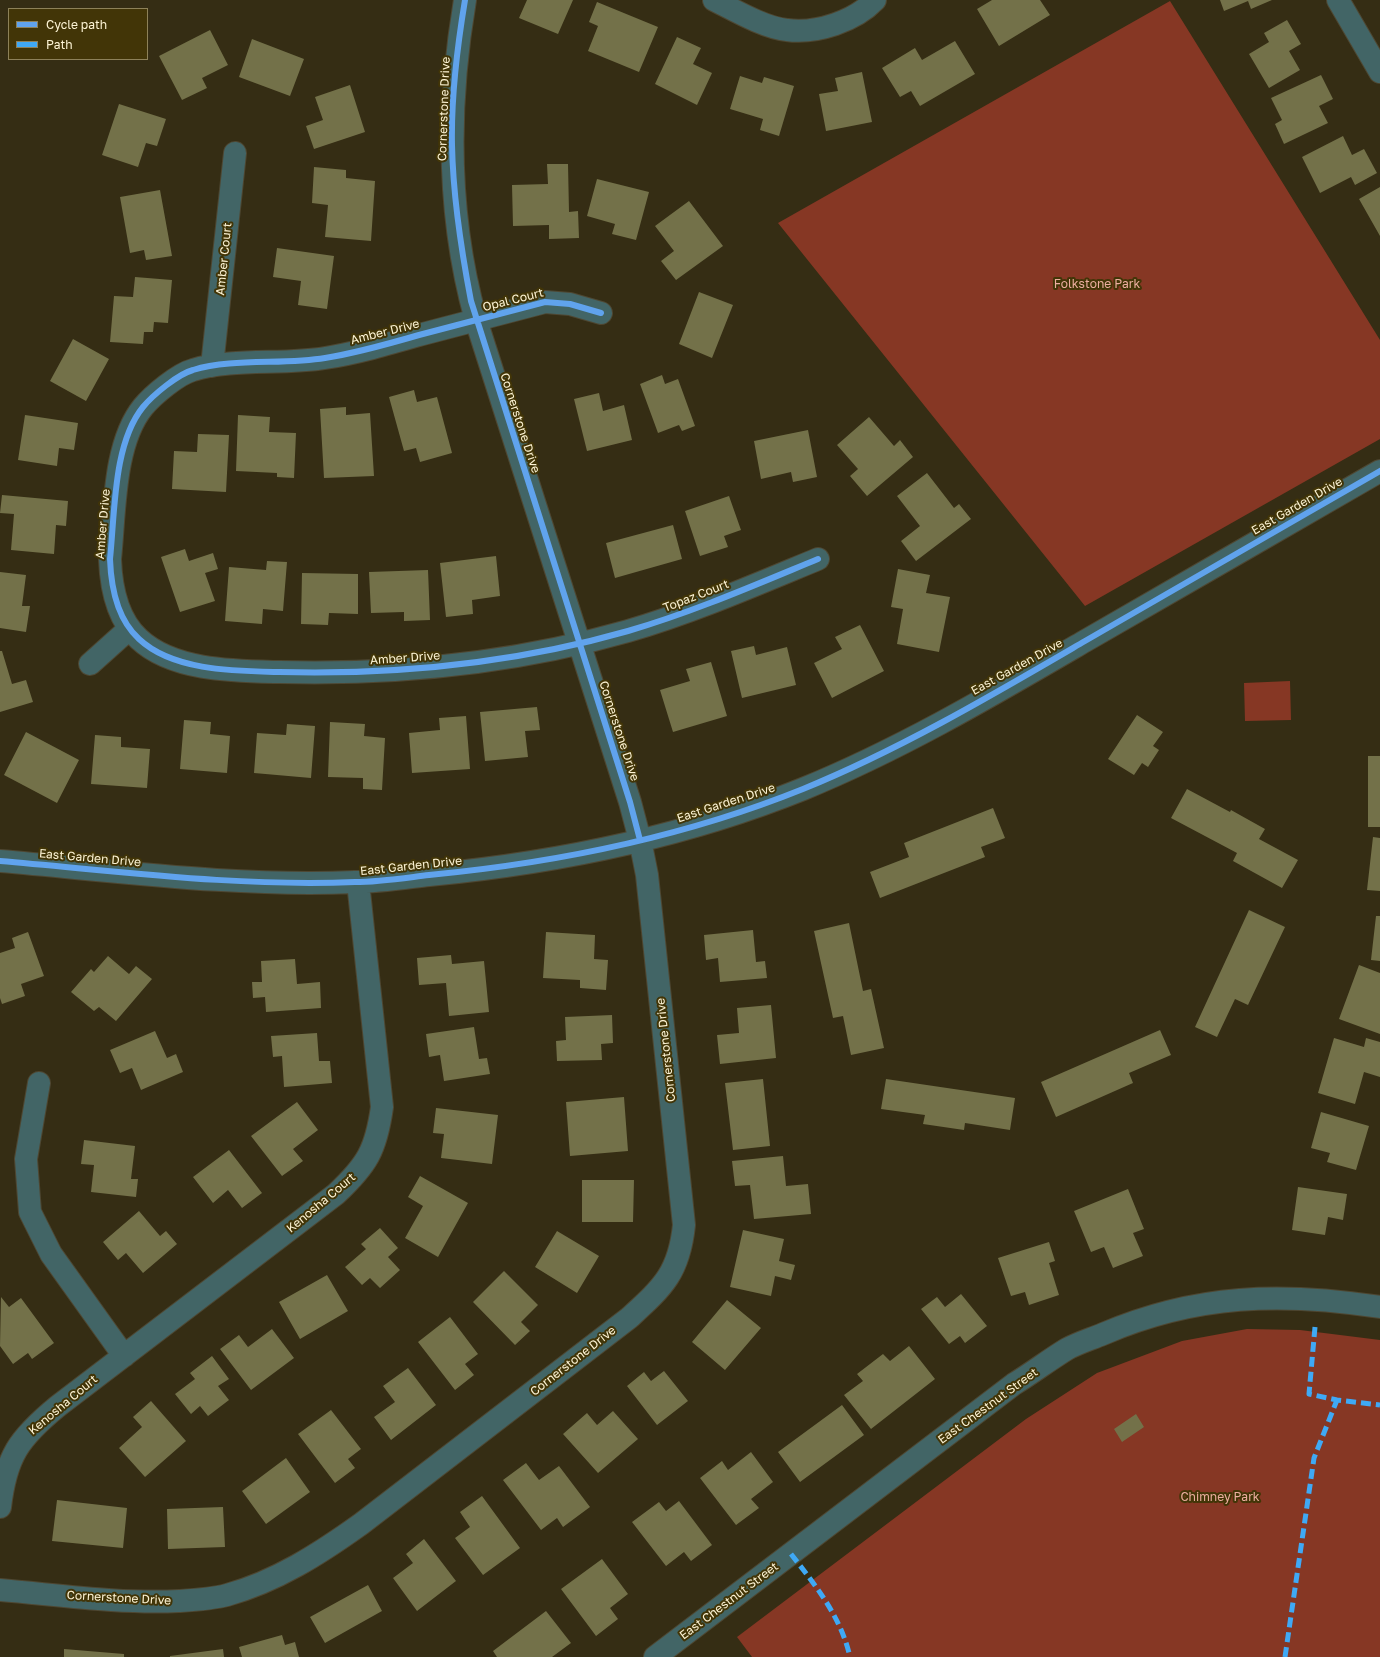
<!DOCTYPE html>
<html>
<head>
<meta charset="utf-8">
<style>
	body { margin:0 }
	#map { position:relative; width:1380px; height:1657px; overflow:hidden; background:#352d14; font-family:"Golos Text",sans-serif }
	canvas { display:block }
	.legend { position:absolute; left:8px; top:8px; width:140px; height:52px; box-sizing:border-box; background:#423507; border:1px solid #8d8159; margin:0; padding:5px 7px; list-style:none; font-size:12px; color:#fdf4d5 }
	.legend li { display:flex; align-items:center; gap:8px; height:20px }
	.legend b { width:20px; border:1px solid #8d8159 }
</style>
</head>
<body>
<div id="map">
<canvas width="1380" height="1657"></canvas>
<ul class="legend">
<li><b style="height:5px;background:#60a3ed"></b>Cycle path</li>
<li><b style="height:5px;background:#3fa9f5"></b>Path</li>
</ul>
</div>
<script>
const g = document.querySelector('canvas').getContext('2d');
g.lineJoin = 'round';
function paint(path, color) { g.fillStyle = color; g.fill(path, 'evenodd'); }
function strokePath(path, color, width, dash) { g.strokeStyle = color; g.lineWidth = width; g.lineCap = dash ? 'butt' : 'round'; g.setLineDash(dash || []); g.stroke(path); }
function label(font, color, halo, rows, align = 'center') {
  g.font = font + ' "Golos Text",sans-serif'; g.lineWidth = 4; g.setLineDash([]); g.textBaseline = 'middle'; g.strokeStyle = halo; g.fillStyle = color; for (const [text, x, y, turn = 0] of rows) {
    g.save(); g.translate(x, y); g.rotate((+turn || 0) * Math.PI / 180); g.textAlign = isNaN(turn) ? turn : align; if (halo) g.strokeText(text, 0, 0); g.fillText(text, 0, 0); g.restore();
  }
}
paint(new Path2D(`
	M 1170,1 L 1380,340 L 1380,439 L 1085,606 L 778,223 Z
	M 1290,681 L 1291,720 L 1245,721 L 1244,683 Z
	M 1247,1329 L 1300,1330 L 1380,1340 L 1380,1657 L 752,1657 L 737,1637 L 1026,1419 L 1097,1373 L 1182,1341 Z`), '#863724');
paint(new Path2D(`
	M 527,0 L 573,0 L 558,34 L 519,18 Z
	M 992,0 L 1040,0 L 1050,15 L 999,46 L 977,9 Z
	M 1220,0 L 1272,0 L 1251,9 L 1248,1 L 1224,11 Z
	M 597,2 L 658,27 L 639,72 L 588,51 L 598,26 L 589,22 Z
	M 1287,20 L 1301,44 L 1289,51 L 1300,70 L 1269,88 L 1249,54 L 1269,42 L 1264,33 Z
	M 210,30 L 228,65 L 202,78 L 207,88 L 182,100 L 159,56 Z
	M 677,37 L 701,48 L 693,64 L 712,73 L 697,105 L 655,84 Z
	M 252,39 L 304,59 L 290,96 L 239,77 Z
	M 955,41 L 975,74 L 920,106 L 911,91 L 900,97 L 882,68 L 915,48 L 922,60 Z
	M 862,72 L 872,122 L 826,131 L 819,94 L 838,91 L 835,78 Z
	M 1321,75 L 1333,99 L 1319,106 L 1328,123 L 1284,144 L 1275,124 L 1282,120 L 1271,98 Z
	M 740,76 L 762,83 L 764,77 L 794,86 L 779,136 L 760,130 L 763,119 L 730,109 Z
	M 350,85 L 365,132 L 314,149 L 306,126 L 323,120 L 315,97 Z
	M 119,104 L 166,119 L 157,146 L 146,143 L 138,167 L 102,155 Z
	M 1343,136 L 1352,155 L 1364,149 L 1377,173 L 1355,185 L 1351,177 L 1320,193 L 1302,157 Z
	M 547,164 L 568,164 L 569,212 L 578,211 L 579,238 L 549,239 L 549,225 L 513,226 L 512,185 L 548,184 Z
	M 314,167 L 346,170 L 346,178 L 375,181 L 371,241 L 325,237 L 328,205 L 312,203 Z
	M 597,179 L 649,192 L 636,240 L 612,234 L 615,224 L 587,216 Z
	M 1380,187 L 1380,236 L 1359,199 Z
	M 160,190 L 172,256 L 146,260 L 144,250 L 130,253 L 120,197 Z
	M 689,201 L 723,246 L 676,280 L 661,261 L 674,251 L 655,226 Z
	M 277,248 L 334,256 L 327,309 L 298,305 L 301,281 L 273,277 Z
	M 135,277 L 172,280 L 168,323 L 154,322 L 153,332 L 144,332 L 143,344 L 110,342 L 114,296 L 133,297 Z
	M 699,292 L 733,305 L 712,358 L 679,344 Z
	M 73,339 L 109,359 L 86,401 L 50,381 Z
	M 662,375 L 665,384 L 678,379 L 695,426 L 682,431 L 679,425 L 658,433 L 640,384 Z
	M 414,390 L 417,402 L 437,397 L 452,453 L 420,462 L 416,448 L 404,451 L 389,397 Z
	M 599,393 L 603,411 L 624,405 L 632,440 L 587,451 L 574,399 Z
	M 346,407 L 346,415 L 370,413 L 374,476 L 324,478 L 320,409 Z
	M 25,415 L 78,423 L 74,450 L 59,448 L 57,466 L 18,460 Z
	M 238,415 L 270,417 L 269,432 L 296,433 L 294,478 L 277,477 L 277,473 L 236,471 Z
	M 869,417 L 894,446 L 900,440 L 913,457 L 867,496 L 850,476 L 858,469 L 837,445 Z
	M 808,430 L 817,477 L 793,482 L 791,472 L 761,479 L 754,441 Z
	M 198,434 L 229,435 L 226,492 L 172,489 L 174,451 L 197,452 Z
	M 927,473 L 954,508 L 959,504 L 971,519 L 916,561 L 901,541 L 920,526 L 897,496 Z
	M 2,495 L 68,501 L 66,526 L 56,525 L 54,554 L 11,550 L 14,514 L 0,513 Z
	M 729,496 L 741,530 L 724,536 L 728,547 L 700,556 L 685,511 Z
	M 673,525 L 682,559 L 615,578 L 606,543 Z
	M 185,549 L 189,561 L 213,553 L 218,569 L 205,573 L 215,601 L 180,612 L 161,557 Z
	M 496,556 L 500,596 L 472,600 L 473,614 L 446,617 L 440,563 Z
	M 267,561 L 287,562 L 283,611 L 263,609 L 262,624 L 225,621 L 229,567 L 266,570 Z
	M 898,569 L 930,575 L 926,593 L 950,597 L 939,652 L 897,644 L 903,609 L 891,607 Z
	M 428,570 L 430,620 L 404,621 L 404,612 L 371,613 L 369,572 Z
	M 0,572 L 26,575 L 22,606 L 30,606 L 26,632 L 0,628 Z
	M 302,573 L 358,574 L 358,614 L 329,613 L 328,625 L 301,624 Z
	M 860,625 L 884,671 L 832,698 L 814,663 L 842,649 L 835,637 Z
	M 754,646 L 756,655 L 787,647 L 796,685 L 742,698 L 731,651 Z
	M 0,651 L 2,651 L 12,684 L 26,680 L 33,702 L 0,712 Z
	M 711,662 L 727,716 L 673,732 L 660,690 L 690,681 L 686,669 Z
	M 537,707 L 540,730 L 525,731 L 528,757 L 485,761 L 480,712 Z
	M 1137,715 L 1163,732 L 1153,746 L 1159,750 L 1148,767 L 1142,763 L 1134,775 L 1108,759 Z
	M 466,716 L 470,769 L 412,773 L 409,733 L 440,730 L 439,718 Z
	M 184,720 L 211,722 L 210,734 L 230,736 L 227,773 L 180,769 Z
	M 330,722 L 365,724 L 364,736 L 385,738 L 382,790 L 363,789 L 363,778 L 328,777 Z
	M 287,724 L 315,726 L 311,778 L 254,773 L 257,733 L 286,735 Z
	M 26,732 L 79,760 L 57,803 L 4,775 Z
	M 95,735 L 121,737 L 121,747 L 150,749 L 147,788 L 91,784 Z
	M 1368,756 L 1380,756 L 1380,827 L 1368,827 Z
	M 1187,789 L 1230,812 L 1231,810 L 1265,829 L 1259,839 L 1298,860 L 1282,888 L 1233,861 L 1237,853 L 1171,818 Z
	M 993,808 L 1005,838 L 981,847 L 985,857 L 880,898 L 870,872 L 909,857 L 904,843 Z
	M 1373,837 L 1380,838 L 1380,891 L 1367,890 Z
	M 1249,910 L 1285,927 L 1248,1005 L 1235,999 L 1217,1037 L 1195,1027 Z
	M 1376,916 L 1380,916 L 1380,961 L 1371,960 Z
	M 849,923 L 863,991 L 871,989 L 884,1048 L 851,1055 L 843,1016 L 833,1018 L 814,931 Z
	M 753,930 L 756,962 L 765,961 L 767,978 L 720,982 L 718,958 L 706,960 L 704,935 Z
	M 28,932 L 44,976 L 21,984 L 25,996 L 2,1004 L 0,998 L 0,953 L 15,948 L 12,938 Z
	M 546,932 L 595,935 L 594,959 L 608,960 L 606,990 L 580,988 L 580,980 L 543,978 Z
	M 451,955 L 452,964 L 484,961 L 489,1012 L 449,1016 L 446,983 L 419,985 L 417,958 Z
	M 108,956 L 129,974 L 136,966 L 152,979 L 116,1021 L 99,1007 L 94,1011 L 71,992 L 91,969 L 94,972 Z
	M 295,959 L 297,984 L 320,982 L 321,1008 L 266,1012 L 265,997 L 253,998 L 252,982 L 262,982 L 261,961 Z
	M 1359,965 L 1380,973 L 1380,1034 L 1339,1019 Z
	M 771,1005 L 776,1058 L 720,1064 L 717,1035 L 739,1033 L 737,1008 Z
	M 612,1015 L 613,1043 L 601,1044 L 602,1060 L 557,1061 L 556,1041 L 566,1040 L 565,1017 Z
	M 474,1027 L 479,1059 L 487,1058 L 490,1074 L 444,1081 L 440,1055 L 429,1057 L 426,1034 Z
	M 1160,1030 L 1171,1055 L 1129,1073 L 1133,1083 L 1056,1117 L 1041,1082 Z
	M 155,1031 L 167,1058 L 176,1054 L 183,1072 L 141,1090 L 132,1068 L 120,1073 L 110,1050 Z
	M 317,1033 L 319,1061 L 330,1061 L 332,1083 L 284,1087 L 282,1056 L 273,1057 L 271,1036 Z
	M 1334,1038 L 1364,1047 L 1366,1038 L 1380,1042 L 1380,1077 L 1364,1072 L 1355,1104 L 1318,1093 Z
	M 763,1079 L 770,1146 L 733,1150 L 725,1083 Z
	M 886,1079 L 1015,1098 L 1010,1130 L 965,1123 L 964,1130 L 923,1124 L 925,1115 L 881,1109 Z
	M 624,1097 L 628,1151 L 570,1156 L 566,1102 Z
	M 297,1102 L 318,1130 L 293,1149 L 303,1161 L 282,1176 L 251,1136 Z
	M 436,1108 L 498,1115 L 492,1164 L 441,1158 L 444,1134 L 433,1133 Z
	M 1321,1112 L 1369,1126 L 1356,1170 L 1327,1162 L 1330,1153 L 1311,1148 Z
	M 84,1140 L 135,1146 L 131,1179 L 138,1179 L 136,1197 L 91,1192 L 94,1165 L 81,1164 Z
	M 229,1150 L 262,1193 L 242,1208 L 228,1190 L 213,1203 L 193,1177 Z
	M 783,1156 L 786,1186 L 808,1184 L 811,1214 L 754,1219 L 750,1185 L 735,1186 L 732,1161 Z
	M 420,1176 L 468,1203 L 438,1257 L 405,1238 L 423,1206 L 408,1197 Z
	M 582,1180 L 634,1180 L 633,1222 L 582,1222 Z
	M 1298,1187 L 1347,1194 L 1343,1220 L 1328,1217 L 1325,1235 L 1292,1230 Z
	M 1128,1189 L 1144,1229 L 1133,1233 L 1143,1256 L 1113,1268 L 1104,1247 L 1091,1252 L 1074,1211 Z
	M 139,1211 L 160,1236 L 166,1231 L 177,1244 L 143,1273 L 126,1253 L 118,1260 L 103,1242 Z
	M 380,1228 L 398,1248 L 388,1257 L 400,1270 L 380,1288 L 370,1278 L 362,1285 L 345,1267 L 366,1249 L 361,1244 Z
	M 743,1230 L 784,1239 L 779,1261 L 795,1265 L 791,1280 L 775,1276 L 771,1296 L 730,1287 Z
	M 557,1231 L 599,1256 L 577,1293 L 535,1267 Z
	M 1049,1242 L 1055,1261 L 1049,1263 L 1059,1295 L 1029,1305 L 1025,1292 L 1011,1296 L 998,1258 Z
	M 504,1271 L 538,1305 L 521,1322 L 530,1331 L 515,1345 L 473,1302 Z
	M 327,1275 L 348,1311 L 300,1339 L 279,1302 Z
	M 961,1294 L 987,1326 L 965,1343 L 960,1336 L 949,1344 L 921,1309 L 937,1297 L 945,1307 Z
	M 1,1297 L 9,1307 L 21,1298 L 54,1343 L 32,1359 L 28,1353 L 13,1364 L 0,1346 Z
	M 727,1300 L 761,1328 L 725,1370 L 692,1342 Z
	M 450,1317 L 478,1354 L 465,1364 L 474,1375 L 455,1390 L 418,1342 Z
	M 272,1329 L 294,1358 L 251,1390 L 220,1349 L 239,1335 L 248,1347 Z
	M 909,1346 L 935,1379 L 871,1429 L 844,1395 L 863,1381 L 857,1374 L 883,1354 L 890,1361 Z
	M 212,1356 L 229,1379 L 218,1386 L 229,1400 L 208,1416 L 200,1406 L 191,1414 L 175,1394 L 195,1379 L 190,1373 Z
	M 408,1368 L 436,1405 L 391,1440 L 374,1417 L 395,1402 L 383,1386 Z
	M 664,1371 L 688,1401 L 657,1425 L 627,1386 L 644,1372 L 651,1381 Z
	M 151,1401 L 186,1441 L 145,1477 L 119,1448 L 142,1427 L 133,1417 Z
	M 842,1405 L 864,1435 L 800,1482 L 778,1452 Z
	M 331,1410 L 361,1449 L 348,1459 L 355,1468 L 335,1483 L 298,1434 Z
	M 613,1411 L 638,1439 L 598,1473 L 563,1434 L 587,1413 L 597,1425 Z
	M 1136,1414 L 1144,1427 L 1122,1442 L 1114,1429 Z
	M 751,1452 L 773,1482 L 751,1499 L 759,1508 L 736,1525 L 700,1478 L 722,1461 L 728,1470 Z
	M 286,1458 L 310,1492 L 266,1524 L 242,1491 Z
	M 526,1463 L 539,1480 L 559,1466 L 590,1507 L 563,1527 L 557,1518 L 541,1530 L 503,1480 Z
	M 482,1496 L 520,1548 L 483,1575 L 455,1538 L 470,1527 L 460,1512 Z
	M 57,1500 L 127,1508 L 123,1548 L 52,1541 Z
	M 679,1501 L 712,1545 L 691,1561 L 684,1552 L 666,1566 L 632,1522 L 659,1502 L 666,1511 Z
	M 223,1507 L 225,1547 L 168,1549 L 167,1509 Z
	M 424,1539 L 456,1581 L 417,1611 L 393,1578 L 413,1563 L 406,1554 Z
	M 602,1559 L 628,1594 L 610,1608 L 618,1619 L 596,1636 L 561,1589 Z
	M 368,1585 L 382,1611 L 325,1643 L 310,1617 Z
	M 546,1611 L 571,1643 L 552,1657 L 497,1657 L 493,1651 Z
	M 282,1635 L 285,1645 L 295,1642 L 299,1657 L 242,1657 L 239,1647 Z
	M 64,1649 L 124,1654 L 124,1657 L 64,1657 Z
	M 223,1649 L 224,1657 L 170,1657 L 170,1656 Z`), '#737149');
const street = new Path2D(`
	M 714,0 C 734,10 765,28 787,30 C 817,34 855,21 875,0
	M 1338,0 L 1380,72
	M 601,313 L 570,304 L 545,302 C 503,313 461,324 419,335 C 388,344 357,353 325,358 C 284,365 232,358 193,370 C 178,374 153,395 143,407 C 113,444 115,513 110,559 C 111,587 117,619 139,639 C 173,671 235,671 279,672 C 396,675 516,663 628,631 C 693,612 755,585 818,559
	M 212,366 L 235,153
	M 90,664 L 129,629
	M 0,861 C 118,871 237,887 355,882 C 379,882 404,878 429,875 C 555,863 684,837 803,789 C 901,749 994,694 1085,641 C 1183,584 1282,528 1380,471
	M 39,1083 L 26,1159 L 30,1212 L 51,1254 L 124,1356
	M 0,1507 C 6,1456 19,1438 58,1406 L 336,1194 C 367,1165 376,1150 382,1107 L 358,882
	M 0,1590 C 59,1595 120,1604 179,1601 C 195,1600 212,1599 227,1595 C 277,1581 319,1554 361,1524 L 629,1318 C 663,1287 679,1273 684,1225 L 647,875 L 640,840 L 630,802 L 476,320 C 447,216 447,106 465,0
	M 655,1657 L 1014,1384 C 1032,1373 1049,1360 1067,1349 C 1078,1343 1091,1339 1103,1334 C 1196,1294 1282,1292 1380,1307`);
strokePath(street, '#4e4732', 24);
strokePath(street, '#426566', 22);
strokePath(new Path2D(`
	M 1315,1327 L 1309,1394 L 1337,1400 L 1380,1405
	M 791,1554 C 816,1586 841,1617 850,1657
	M 1285,1657 L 1314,1458 L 1337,1400`), '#3fa9f5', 5, [10, 5]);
strokePath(new Path2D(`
	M 465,0 C 457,48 451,96 452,145 C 453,197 461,249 471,301 L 630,802 L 640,840
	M 601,313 L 570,304 L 545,302 C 503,313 461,324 419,335 C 388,344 357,353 325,358 C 284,365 232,358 193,370 C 178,374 153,395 143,407 C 113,444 115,513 110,559 C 111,587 117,619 139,639 C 173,671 235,671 279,672 C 396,675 516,663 628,631 C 693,612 755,585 818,559
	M 0,861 C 118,871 237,887 355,882 C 379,882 404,878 429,875 C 555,863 684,837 803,789 C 901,749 994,694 1085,641 C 1183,584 1282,528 1380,471`), '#60a3ed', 6);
label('12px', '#fdf4d5', '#423507', [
	["Cornerstone Drive",444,109,-88],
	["Amber Court",224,259,-84],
	["Opal Court",513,300,-14],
	["Amber Drive",385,332,-14],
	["Cornerstone Drive",520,423,72],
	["East Garden Drive",1297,506,-30],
	["Amber Drive",103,524,-85],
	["Topaz Court",696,596,-21],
	["Amber Drive",405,658,-4],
	["East Garden Drive",1017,667,-29],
	["Cornerstone Drive",619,731,72],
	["East Garden Drive",726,803,-18],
	["East Garden Drive",90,858,5],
	["East Garden Drive",411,866,-6],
	["Cornerstone Drive",666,1050,-96],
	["Kenosha Court",321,1203,-40],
	["Cornerstone Drive",573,1361,-38],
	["Kenosha Court",63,1405,-40],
	["East Chestnut Street",988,1406,-36],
	["Cornerstone Drive",119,1598,3],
	["East Chestnut Street",729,1601,-37]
]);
label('12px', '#edaea0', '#423507', [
	["Folkstone Park",1097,284],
	["Chimney Park",1220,1497]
]);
</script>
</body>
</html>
